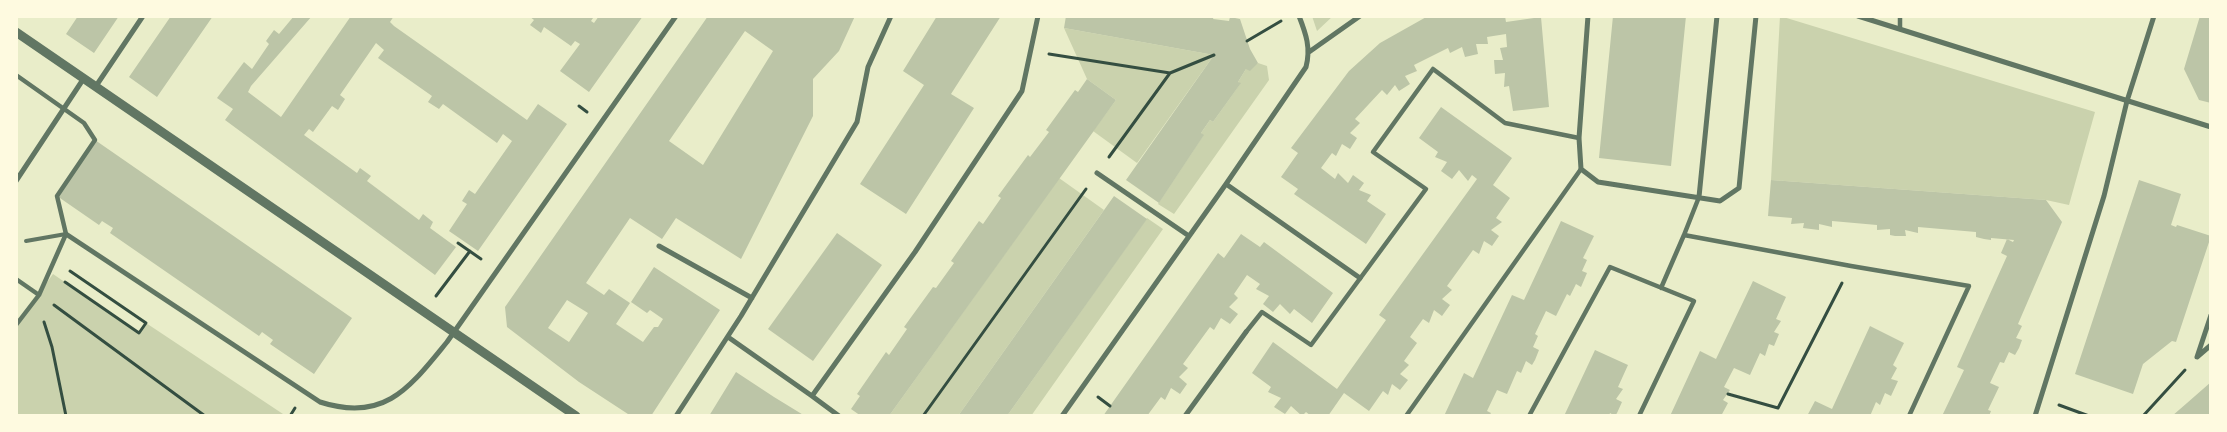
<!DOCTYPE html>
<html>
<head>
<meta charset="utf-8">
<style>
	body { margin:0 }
	#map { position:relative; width:2227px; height:432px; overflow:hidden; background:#e9edc9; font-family:"Public Sans",sans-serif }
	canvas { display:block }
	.frame { position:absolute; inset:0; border:18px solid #fefae0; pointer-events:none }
</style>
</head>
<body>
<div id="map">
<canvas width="2227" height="432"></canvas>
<div class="frame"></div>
</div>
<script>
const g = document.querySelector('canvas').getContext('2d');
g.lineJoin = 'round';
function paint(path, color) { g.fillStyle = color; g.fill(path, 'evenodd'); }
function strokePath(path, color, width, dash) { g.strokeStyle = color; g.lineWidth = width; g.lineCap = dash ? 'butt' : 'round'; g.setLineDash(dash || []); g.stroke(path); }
paint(new Path2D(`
	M 1312,16 L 1333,16 L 1317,31 Z
	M 1780,16 L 2095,112 L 2069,205 L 2046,200 L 1771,180 Z
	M 1064,28 L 1214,55 L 1137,163 L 1093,131 L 1116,100 L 1087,79 Z
	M 1258,63 L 1267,66 L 1269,80 L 1174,214 L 1158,204 L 1203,136 L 1201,133 L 1210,120 L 1213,122 L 1240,84 L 1238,82 L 1246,69 Z
	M 1059,178 L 1104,210 L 958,416 L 889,416 Z
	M 1147,218 L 1163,229 L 1031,416 L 1007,416 Z
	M 53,274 L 139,333 L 146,323 L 286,416 L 16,416 L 16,325 Z`), '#cad2ad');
paint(new Path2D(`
	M 78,16 L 119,16 L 94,53 L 66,34 Z
	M 171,16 L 213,16 L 157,97 L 129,77 Z
	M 294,16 L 312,16 L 251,86 L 248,92 L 281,117 L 351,16 L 394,16 L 390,22 L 394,26 L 527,120 L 538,104 L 567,124 L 478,251 L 449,231 L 467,204 L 462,201 L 469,190 L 475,194 L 512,141 L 503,134 L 497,143 L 443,104 L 439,109 L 428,102 L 432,96 L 378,58 L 384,50 L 376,43 L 340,95 L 345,99 L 338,110 L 332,106 L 313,132 L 309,129 L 304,135 L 357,173 L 360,168 L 371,176 L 367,181 L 419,220 L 423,214 L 433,222 L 430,228 L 456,247 L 435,275 L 225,120 L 233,109 L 217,98 L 244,62 L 252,69 L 269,44 L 266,41 L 274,30 L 279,34 Z
	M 529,16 L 590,16 L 593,18 L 591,21 L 594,23 L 599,16 L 643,16 L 589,92 L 560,71 L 580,44 L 575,41 L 571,46 L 544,27 L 541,33 L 530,25 L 534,20 Z
	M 708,16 L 855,16 L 839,51 L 813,79 L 813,116 L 741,259 L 676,218 L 662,239 L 630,218 L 586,283 L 604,295 L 609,289 L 630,303 L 616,324 L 643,342 L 654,327 L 658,327 L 663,319 L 650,310 L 647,313 L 631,302 L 654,267 L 720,310 L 651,416 L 631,416 L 579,382 L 507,327 L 505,307 ZM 745,31 L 773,51 L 703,165 L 669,141 ZM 567,300 L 588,313 L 569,342 L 548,328 Z
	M 937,16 L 1001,16 L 951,94 L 974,108 L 906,214 L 860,184 L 924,85 L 903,71 Z
	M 1066,16 L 1214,16 L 1213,19 L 1229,21 L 1230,17 L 1240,19 L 1250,49 L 1258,63 L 1250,71 L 1246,69 L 1238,82 L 1241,83 L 1213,122 L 1210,120 L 1201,133 L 1204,135 L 1159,203 L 1126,180 L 1214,55 L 1064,28 Z
	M 1428,16 L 1505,16 L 1506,22 L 1541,17 L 1549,107 L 1513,111 L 1509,86 L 1504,87 L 1505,73 L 1495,74 L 1494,60 L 1503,60 L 1500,48 L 1507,47 L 1506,34 L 1487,37 L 1488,44 L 1476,44 L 1478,54 L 1465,57 L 1462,47 L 1450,53 L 1448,48 L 1414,65 L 1417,71 L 1405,76 L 1410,84 L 1399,91 L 1395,85 L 1387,95 L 1382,90 L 1355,119 L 1360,123 L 1350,133 L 1357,138 L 1350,149 L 1342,144 L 1336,156 L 1332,153 L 1321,168 L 1335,179 L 1338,173 L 1348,183 L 1353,175 L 1364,183 L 1359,190 L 1371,195 L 1367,201 L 1386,214 L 1366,244 L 1294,194 L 1298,189 L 1281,177 L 1298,153 L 1291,148 L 1349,71 L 1380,43 Z
	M 1613,16 L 1686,16 L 1671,166 L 1599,158 Z
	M 2200,16 L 2211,16 L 2211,103 L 2199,100 L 2184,69 Z
	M 1087,79 L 1116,100 L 889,416 L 861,416 L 851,409 L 860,396 L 857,394 L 886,352 L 889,355 L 907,329 L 904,327 L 933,287 L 936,288 L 954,263 L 951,261 L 979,221 L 983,224 L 1001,198 L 998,196 L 1028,155 L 1030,157 L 1049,132 L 1046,130 L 1075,90 L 1078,92 Z
	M 1441,107 L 1512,158 L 1493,185 L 1510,198 L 1496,218 L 1502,222 L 1491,230 L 1499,236 L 1492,246 L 1484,241 L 1479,254 L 1473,250 L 1447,286 L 1452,290 L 1442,299 L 1450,305 L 1442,316 L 1434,310 L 1429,323 L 1423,319 L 1410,337 L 1417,343 L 1404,361 L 1409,365 L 1400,374 L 1408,380 L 1400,390 L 1392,384 L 1388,395 L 1383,391 L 1369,411 L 1344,393 L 1328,416 L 1311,416 L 1306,412 L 1302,416 L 1291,406 L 1285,414 L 1274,407 L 1281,398 L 1268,392 L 1271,387 L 1252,373 L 1273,342 L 1337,389 L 1386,320 L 1379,315 L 1477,179 L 1472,175 L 1468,181 L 1459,170 L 1452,179 L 1441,171 L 1447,162 L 1435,157 L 1438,152 L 1419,138 Z
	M 95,140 L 352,318 L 314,374 L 270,344 L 273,340 L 262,332 L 259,336 L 110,233 L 113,228 L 102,221 L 99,225 L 57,196 Z
	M 1771,180 L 2046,200 L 2062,222 L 2018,324 L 2022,326 L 2016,338 L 2022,340 L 2019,348 L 2015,355 L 2009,352 L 2004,363 L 2000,362 L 1990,383 L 1999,387 L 1988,410 L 1991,411 L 1989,416 L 1942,416 L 1964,370 L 1957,367 L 2007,256 L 2001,253 L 2007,239 L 2013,242 L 2014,240 L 1991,238 L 1991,240 L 1984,239 L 1976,237 L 1976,232 L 1918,227 L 1918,233 L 1905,230 L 1906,236 L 1895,236 L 1890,235 L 1890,229 L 1877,230 L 1877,225 L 1832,221 L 1832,227 L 1819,224 L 1819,230 L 1803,228 L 1804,223 L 1791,224 L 1792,218 L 1768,216 Z
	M 2139,180 L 2181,194 L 2171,225 L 2176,227 L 2177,225 L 2211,236 L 2176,342 L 2172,341 L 2143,364 L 2133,394 L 2075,374 Z
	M 1114,196 L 1147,219 L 1007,416 L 958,416 Z
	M 1561,221 L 1594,236 L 1583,258 L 1587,260 L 1582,271 L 1587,273 L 1581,287 L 1576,284 L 1570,296 L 1567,294 L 1556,316 L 1546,311 L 1535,334 L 1538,336 L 1533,347 L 1539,350 L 1535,360 L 1532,365 L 1526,361 L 1521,373 L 1517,371 L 1507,394 L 1497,390 L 1487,411 L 1491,413 L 1489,416 L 1444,416 L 1464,373 L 1473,378 L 1512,295 L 1524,300 Z
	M 837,233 L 882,265 L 813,361 L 768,329 Z
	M 1241,234 L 1260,247 L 1264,242 L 1333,293 L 1312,323 L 1294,309 L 1290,314 L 1280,304 L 1273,312 L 1263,304 L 1269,296 L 1256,289 L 1260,284 L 1247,275 L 1234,294 L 1238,298 L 1229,307 L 1238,314 L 1230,324 L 1221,318 L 1214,330 L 1210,327 L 1183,364 L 1188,368 L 1179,377 L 1187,384 L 1180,394 L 1171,388 L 1165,400 L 1161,397 L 1147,416 L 1103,416 L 1218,253 L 1224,258 Z
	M 1753,281 L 1786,297 L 1776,319 L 1781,321 L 1774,332 L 1779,334 L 1774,346 L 1769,344 L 1765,356 L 1760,353 L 1750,375 L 1734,368 L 1724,387 L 1730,390 L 1723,400 L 1728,403 L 1721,416 L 1670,416 L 1700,351 L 1716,359 Z
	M 1870,326 L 1904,343 L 1893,365 L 1897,368 L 1891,379 L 1898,381 L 1891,396 L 1885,393 L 1880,405 L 1876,402 L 1870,416 L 1807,416 L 1815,401 L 1832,409 Z
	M 1595,350 L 1628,365 L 1618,387 L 1623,389 L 1616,399 L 1622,402 L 1617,413 L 1615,416 L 1610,413 L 1609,416 L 1564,416 Z
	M 736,372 L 774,397 L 805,416 L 709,416 Z
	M 2211,382 L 2211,416 L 2172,416 L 2187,403 Z`), '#bcc5a7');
strokePath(new Path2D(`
	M 1247,41 L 1281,21
	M 1049,54 L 1170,73
	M 579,106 L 587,112
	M 1109,157 L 1170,73 L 1214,55
	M 458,243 L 481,259
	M 65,282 L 139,333 L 146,323 L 70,271
	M 436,296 L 470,251
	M 54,305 L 205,416
	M 44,322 L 52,347 L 66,416
	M 1728,394 L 1778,408 L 1842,283
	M 1098,397 L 1110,406
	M 2059,405 L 2089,416
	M 290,416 L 295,408
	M 923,416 L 1086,189
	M 2143,416 L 2185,370`), '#344e41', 3);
strokePath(new Path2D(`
	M 26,241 L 66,234`), '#617663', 4);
strokePath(new Path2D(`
	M 1900,16 L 1900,29
	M 16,75 L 84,123 L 95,140 L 57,196 L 66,234 L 39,295 L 16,325
	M 1684,235 L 1699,197
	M 16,279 L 39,295
	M 1661,288 L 1684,235 L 1851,266 L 1969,286 L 1909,416
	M 1246,332 L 1262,312 L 1311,345 L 1426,189 L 1373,152 L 1433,69 L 1505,123 L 1579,138
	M 1406,416 L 1581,169
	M 1529,416 L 1610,267 L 1694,301 L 1639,416`), '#617663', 4.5);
strokePath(new Path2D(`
	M 1588,16 L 1579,138 L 1581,169 L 1598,182 L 1720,201 L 1739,188 L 1756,16
	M 1858,16 L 2211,127
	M 1309,52 L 1360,16
	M 96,86 L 143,16
	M 1097,173 L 1189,236
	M 16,181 L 84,78
	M 1226,184 L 1360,278
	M 1699,197 L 1717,16
	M 66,234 L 320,402 C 385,423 410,387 447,342 L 676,16
	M 659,246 L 752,298
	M 2211,315 L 2197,357 L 2211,345
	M 728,337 L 812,396 L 915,252 L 1022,91 L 1038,16
	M 812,396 L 839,416
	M 676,416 L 741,316 L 857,122 L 868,67 L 891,16
	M 1062,416 L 1226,184 L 1306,67 C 1311,48 1306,34 1299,16
	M 1185,416 L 1246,332
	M 2035,416 L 2104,196 L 2127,101 L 2154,16`), '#617663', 5);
strokePath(new Path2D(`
	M 16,32 L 576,416`), '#617663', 9);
</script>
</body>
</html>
